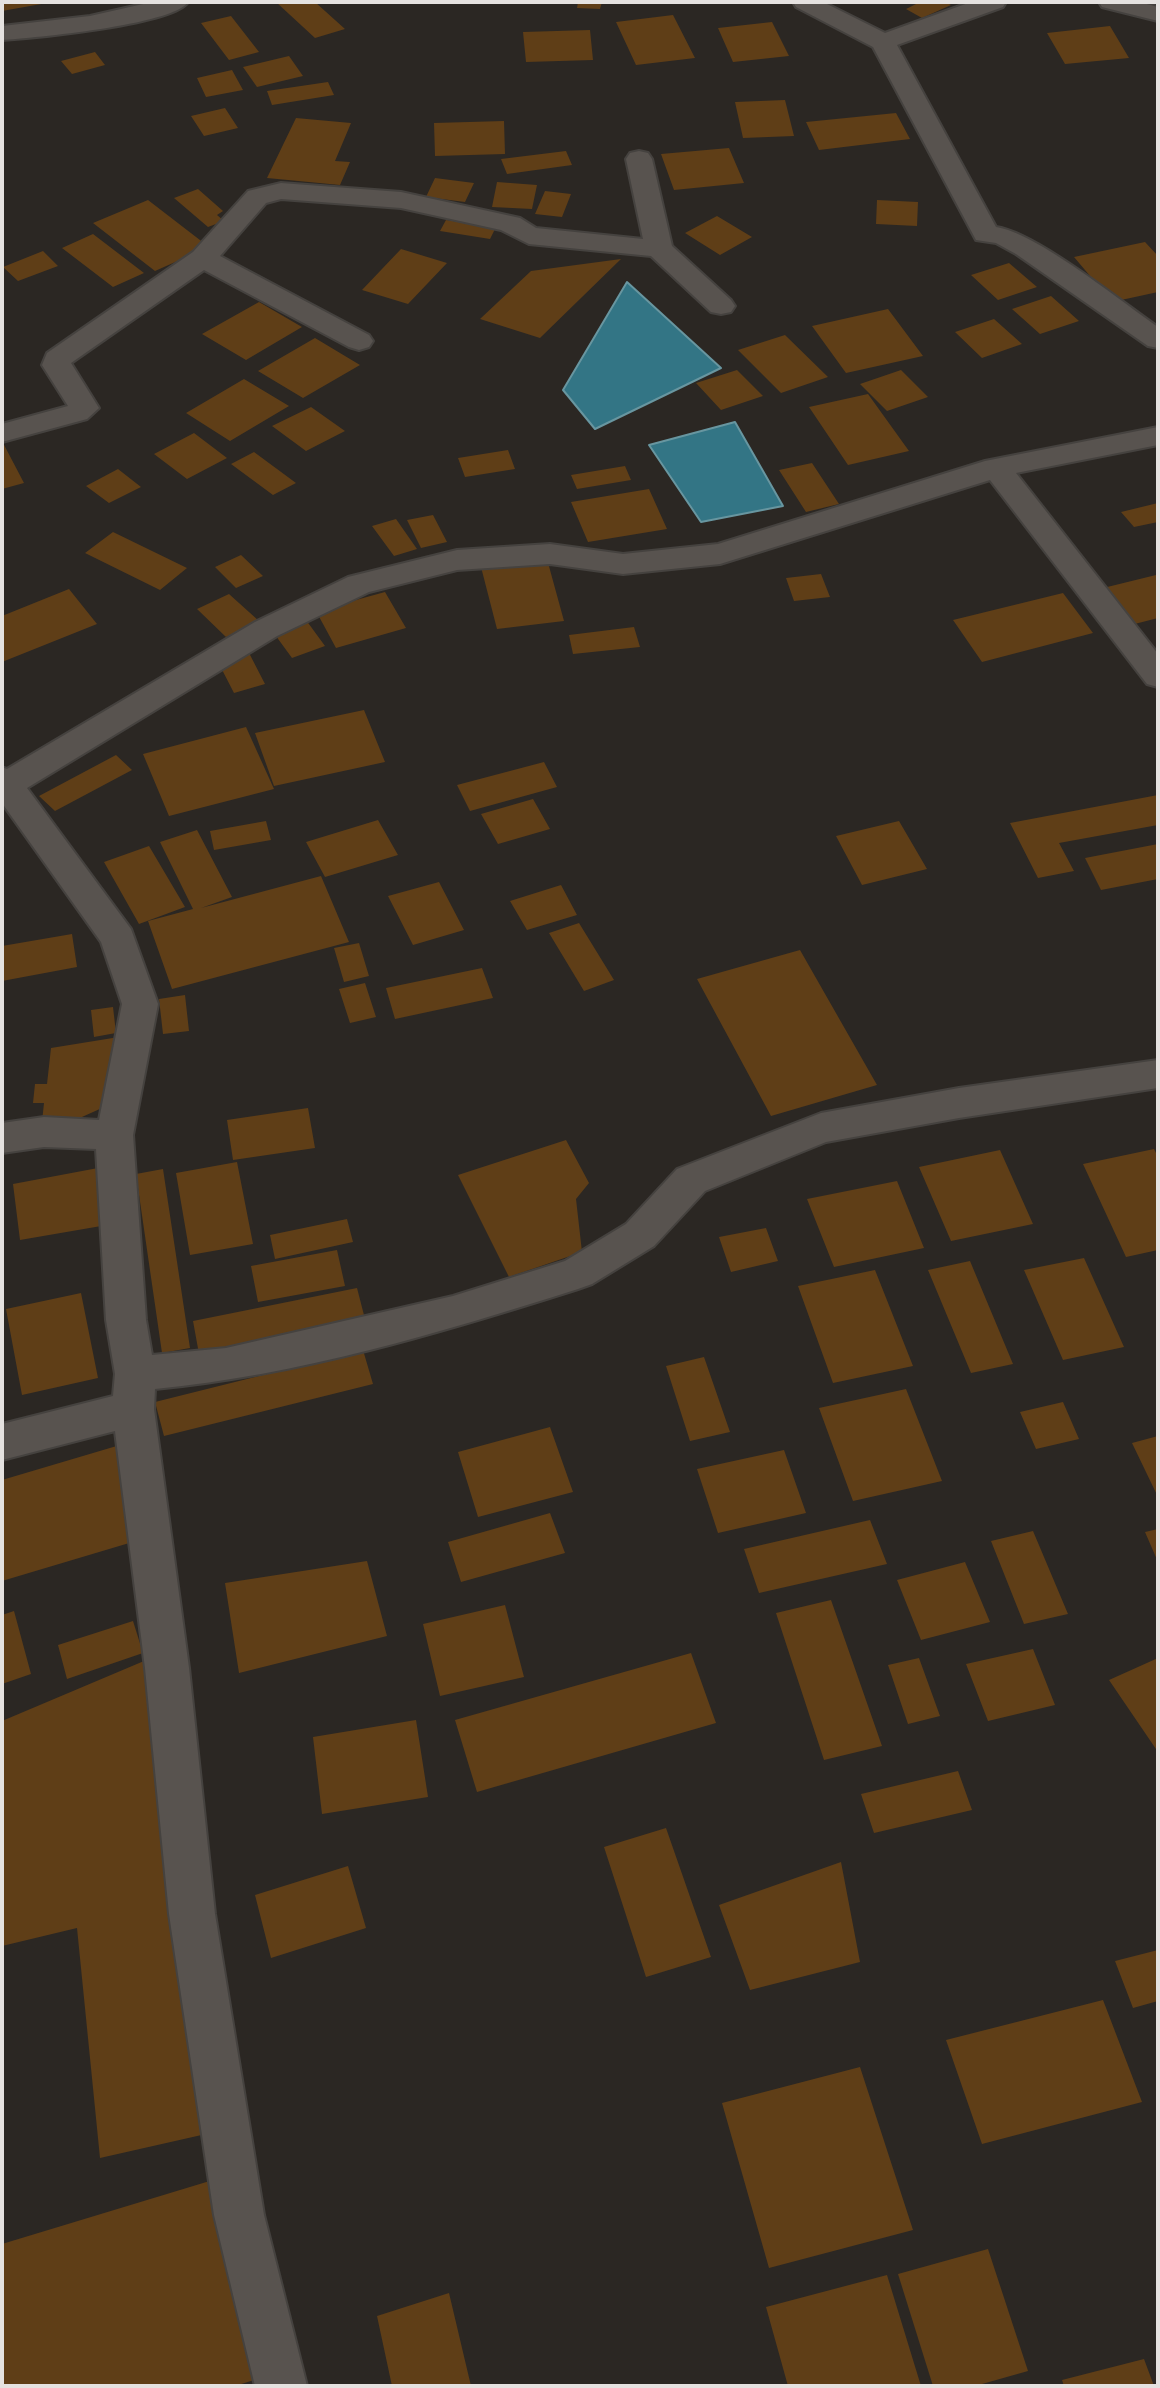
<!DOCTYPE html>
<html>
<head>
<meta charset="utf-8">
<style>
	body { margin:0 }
	#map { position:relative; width:1160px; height:2388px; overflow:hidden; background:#2b2723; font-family:Ubuntu,sans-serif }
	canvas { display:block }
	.frame { position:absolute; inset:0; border:4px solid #e5e2e0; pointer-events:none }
</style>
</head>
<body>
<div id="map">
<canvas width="1160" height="2388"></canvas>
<div class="frame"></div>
</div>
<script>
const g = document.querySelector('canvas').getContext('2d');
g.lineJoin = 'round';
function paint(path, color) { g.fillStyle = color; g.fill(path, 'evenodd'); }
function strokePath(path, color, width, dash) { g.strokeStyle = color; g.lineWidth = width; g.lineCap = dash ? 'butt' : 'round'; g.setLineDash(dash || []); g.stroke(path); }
const water = new Path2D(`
	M 627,282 L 721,368 L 595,429 L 563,390 Z
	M 735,422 L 783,506 L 701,522 L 649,445 Z`);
paint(water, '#337585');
strokePath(water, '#6896a0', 2);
paint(new Path2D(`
	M 2,2 L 47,2 L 47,3 L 2,11 Z
	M 276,2 L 315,2 L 345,29 L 315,38 Z
	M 578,2 L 602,2 L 600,9 L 577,8 Z
	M 920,2 L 945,2 L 951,5 L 922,18 L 906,9 Z
	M 673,15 L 695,58 L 636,65 L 616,22 Z
	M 231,16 L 259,52 L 229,60 L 201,23 Z
	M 772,22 L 789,56 L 733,62 L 718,28 Z
	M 1110,26 L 1129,58 L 1065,64 L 1047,33 Z
	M 590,30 L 593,60 L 526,62 L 523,32 Z
	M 95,52 L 105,65 L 72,74 L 61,61 Z
	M 289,56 L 303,76 L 257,87 L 243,67 Z
	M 232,70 L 243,90 L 206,97 L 197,78 Z
	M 328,82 L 334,95 L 272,105 L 267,91 Z
	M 785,100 L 794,136 L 743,138 L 735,102 Z
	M 225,108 L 238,128 L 204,136 L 191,116 Z
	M 896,113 L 910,139 L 819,150 L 806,122 Z
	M 296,118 L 351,123 L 335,161 L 350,162 L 340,185 L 267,178 Z
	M 504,121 L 505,154 L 435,156 L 434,123 Z
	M 729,148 L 744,183 L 674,190 L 661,154 Z
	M 566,151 L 572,165 L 507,174 L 501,159 Z
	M 435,178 L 474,183 L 465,202 L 426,197 Z
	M 497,182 L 537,185 L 532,209 L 492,207 Z
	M 198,189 L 223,211 L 217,215 L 224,221 L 208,227 L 174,198 Z
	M 545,191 L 571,194 L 562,217 L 535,214 Z
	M 148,200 L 209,247 L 155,271 L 93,223 Z
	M 877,200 L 918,202 L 917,226 L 876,224 Z
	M 717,216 L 752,237 L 720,255 L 685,233 Z
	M 446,220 L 496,227 L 490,239 L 440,231 Z
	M 93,234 L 144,273 L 113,287 L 62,248 Z
	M 1145,242 L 1158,256 L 1158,292 L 1112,302 L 1074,257 Z
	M 401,249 L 447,263 L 408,304 L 362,290 Z
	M 43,251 L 58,266 L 18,281 L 3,267 Z
	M 621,259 L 540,338 L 480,319 L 531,271 Z
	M 1009,263 L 1037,287 L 998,300 L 971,275 Z
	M 1051,296 L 1079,321 L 1040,334 L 1012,309 Z
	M 259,302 L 302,327 L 246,360 L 202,334 Z
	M 888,309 L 923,356 L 846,373 L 812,326 Z
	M 994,319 L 1022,344 L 982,358 L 955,332 Z
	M 785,335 L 828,377 L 781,393 L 738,350 Z
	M 315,338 L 360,365 L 303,398 L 258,371 Z
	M 737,370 L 763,396 L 721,410 L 696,383 Z
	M 901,370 L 928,397 L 887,411 L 860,384 Z
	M 244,379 L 289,406 L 230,441 L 186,413 Z
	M 868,394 L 909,451 L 848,465 L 809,407 Z
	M 311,407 L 345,431 L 306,451 L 272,426 Z
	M 194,433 L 227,458 L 187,479 L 154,454 Z
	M 2,441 L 24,483 L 2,489 Z
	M 508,450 L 515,469 L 465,477 L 458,458 Z
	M 254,452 L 296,483 L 273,495 L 231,464 Z
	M 812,463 L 839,504 L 806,512 L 779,470 Z
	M 625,466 L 631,480 L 577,489 L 571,475 Z
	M 118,469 L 141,487 L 109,503 L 86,486 Z
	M 649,489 L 667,529 L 588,542 L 571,502 Z
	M 1158,503 L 1158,522 L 1134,527 L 1121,512 Z
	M 433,515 L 447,542 L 421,548 L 407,520 Z
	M 396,519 L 417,549 L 394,556 L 372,526 Z
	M 113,532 L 187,568 L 160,590 L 85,553 Z
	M 241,555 L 263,576 L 236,588 L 215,567 Z
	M 547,559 L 564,621 L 497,629 L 481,567 Z
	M 821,574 L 830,597 L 794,601 L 786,578 Z
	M 1156,575 L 1158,618 L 1123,627 L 1095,590 Z
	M 69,589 L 97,624 L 2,662 L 2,616 Z
	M 385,592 L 406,628 L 336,648 L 316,611 Z
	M 1063,593 L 1093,633 L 982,662 L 953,620 Z
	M 229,594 L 259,621 L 226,637 L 197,609 Z
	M 306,620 L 325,646 L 292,658 L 273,632 Z
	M 634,627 L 640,647 L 573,654 L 569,635 Z
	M 248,651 L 265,684 L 234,693 L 217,660 Z
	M 364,710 L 385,762 L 274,786 L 255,733 Z
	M 246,727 L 274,789 L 169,816 L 143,754 Z
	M 116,755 L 132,770 L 55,811 L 39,796 Z
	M 544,762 L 557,787 L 470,811 L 457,785 Z
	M 1158,795 L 1158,825 L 1059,843 L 1074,871 L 1038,878 L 1010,823 Z
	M 533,799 L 550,829 L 498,844 L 481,814 Z
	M 378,820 L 398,855 L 325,877 L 306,842 Z
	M 266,821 L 271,840 L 214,850 L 210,831 Z
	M 899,821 L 927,869 L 862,885 L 836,836 Z
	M 197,830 L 232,897 L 201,908 L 321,876 L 349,942 L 172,989 L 148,921 L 193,909 L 160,842 Z
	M 1158,844 L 1158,879 L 1101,890 L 1085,858 Z
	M 149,846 L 185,907 L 139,924 L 104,862 Z
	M 439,882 L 464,930 L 413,945 L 388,896 Z
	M 561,885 L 577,915 L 527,930 L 510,901 Z
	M 579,923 L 614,980 L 584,991 L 549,933 Z
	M 72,934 L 77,967 L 2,981 L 2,946 Z
	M 359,943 L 369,976 L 344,982 L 334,948 Z
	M 800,950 L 877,1085 L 771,1116 L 697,979 Z
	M 482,968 L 493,998 L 395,1019 L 386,988 Z
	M 365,983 L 376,1017 L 350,1023 L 339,989 Z
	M 185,995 L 189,1031 L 163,1034 L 159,999 Z
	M 113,1007 L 116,1033 L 94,1037 L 91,1010 Z
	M 119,1037 L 102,1108 L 73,1121 L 42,1122 L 44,1103 L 33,1103 L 35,1084 L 47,1084 L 51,1048 Z
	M 308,1108 L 315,1148 L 233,1160 L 227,1120 Z
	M 566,1140 L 589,1183 L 576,1199 L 582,1252 L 509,1277 L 458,1175 Z
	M 1154,1149 L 1158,1157 L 1158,1250 L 1126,1257 L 1083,1164 Z
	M 1000,1150 L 1033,1224 L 951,1241 L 919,1167 Z
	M 237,1162 L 253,1244 L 190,1255 L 176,1173 Z
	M 98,1168 L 107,1225 L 20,1240 L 13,1184 Z
	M 163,1169 L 190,1348 L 162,1353 L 136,1174 Z
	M 897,1181 L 924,1248 L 834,1267 L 807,1199 Z
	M 347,1219 L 353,1242 L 275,1259 L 270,1235 Z
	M 766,1228 L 778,1261 L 731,1272 L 719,1237 Z
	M 337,1250 L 345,1286 L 258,1302 L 251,1266 Z
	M 1084,1258 L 1124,1347 L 1063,1360 L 1024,1270 Z
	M 970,1261 L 1013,1364 L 971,1373 L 928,1270 Z
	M 875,1270 L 913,1366 L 833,1383 L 798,1286 Z
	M 357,1288 L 365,1319 L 199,1354 L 193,1321 Z
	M 81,1293 L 98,1378 L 22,1395 L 6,1309 Z
	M 363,1350 L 373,1384 L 164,1436 L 155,1402 Z
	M 704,1357 L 730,1432 L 690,1441 L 666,1366 Z
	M 906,1389 L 942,1481 L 853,1501 L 819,1408 Z
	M 1063,1402 L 1079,1439 L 1036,1449 L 1020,1412 Z
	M 550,1427 L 573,1492 L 478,1517 L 458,1452 Z
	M 1158,1436 L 1158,1497 L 1132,1443 Z
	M 120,1445 L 146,1538 L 2,1581 L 2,1480 Z
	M 784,1450 L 806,1513 L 718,1533 L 697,1469 Z
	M 550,1513 L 565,1553 L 461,1582 L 448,1542 Z
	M 870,1520 L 887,1564 L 759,1593 L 744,1549 Z
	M 1158,1529 L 1158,1562 L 1145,1532 Z
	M 1033,1531 L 1068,1614 L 1024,1624 L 991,1541 Z
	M 367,1561 L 387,1636 L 239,1673 L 225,1583 Z
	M 965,1562 L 990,1622 L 921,1640 L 897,1580 Z
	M 831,1600 L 882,1746 L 824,1760 L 776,1613 Z
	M 505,1605 L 524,1677 L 440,1696 L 423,1624 Z
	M 14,1611 L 31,1674 L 2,1684 L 2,1615 Z
	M 133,1621 L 143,1653 L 67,1679 L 58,1645 Z
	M 1033,1649 L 1055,1705 L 988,1721 L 966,1664 Z
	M 691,1653 L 716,1723 L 477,1792 L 455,1720 Z
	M 919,1658 L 940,1716 L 908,1724 L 888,1665 Z
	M 1158,1658 L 1158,1752 L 1109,1680 Z
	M 144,1661 L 206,2134 L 100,2158 L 77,1928 L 2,1946 L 2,1721 Z
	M 416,1720 L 428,1797 L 322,1814 L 313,1737 Z
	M 958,1771 L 972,1810 L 874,1833 L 861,1794 Z
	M 666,1828 L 711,1957 L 646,1977 L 604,1847 Z
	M 841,1862 L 860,1962 L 750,1990 L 719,1905 Z
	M 348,1866 L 366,1928 L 271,1958 L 255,1895 Z
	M 1158,1950 L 1158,2001 L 1133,2008 L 1115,1961 Z
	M 1103,2000 L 1142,2102 L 982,2144 L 946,2040 Z
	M 860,2067 L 913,2230 L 769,2268 L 722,2103 Z
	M 213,2180 L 254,2380 L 235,2386 L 2,2386 L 2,2244 Z
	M 988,2249 L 1028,2371 L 975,2386 L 933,2386 L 898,2274 Z
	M 887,2275 L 921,2386 L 788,2386 L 766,2307 Z
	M 449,2293 L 471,2386 L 392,2386 L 377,2316 Z
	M 1144,2359 L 1154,2386 L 1064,2386 L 1062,2380 Z`), '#5f3e17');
const minor = new Path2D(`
	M 152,2 L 188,2 C 173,25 33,38 2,40 L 2,26 L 90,16 Z
	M 793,2 L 823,2 L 885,33 L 971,2 L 1006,2 L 1003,7 L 897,45 L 996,227 C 1035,232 1122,302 1158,327 L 1158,348 L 1148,346 L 1016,254 L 996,243 L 976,240 L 873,47 L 796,7 Z
	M 1099,2 L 1139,2 L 1158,7 L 1158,21 L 1102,7 Z
	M 639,151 L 648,153 L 652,159 L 672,246 L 731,300 L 735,306 L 731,312 L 721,314 L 711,312 L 651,256 L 529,244 L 501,230 L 401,208 L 281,199 L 266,203 L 220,256 L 369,335 L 373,341 L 369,347 L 359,350 L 349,347 L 204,270 L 71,363 L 99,408 L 87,419 L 2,442 L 2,424 L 68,406 L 42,365 L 47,353 L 193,252 L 248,191 L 281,183 L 401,192 L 520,218 L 536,228 L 643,239 L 626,159 L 630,153 Z
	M 1158,427 L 1158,445 L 1016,473 L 1158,654 L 1158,687 L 1147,684 L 990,480 L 720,564 L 623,574 L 550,564 L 457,570 L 369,592 L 277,636 L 27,788 L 131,929 L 158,1004 L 133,1135 L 146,1320 L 152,1355 L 226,1348 L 453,1296 L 565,1261 L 626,1224 L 677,1169 L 821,1113 L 959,1088 L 1158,1060 L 1158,1088 L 959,1118 L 826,1142 L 705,1191 L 654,1246 L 592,1284 L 578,1289 C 440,1333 299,1375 155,1389 L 154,1409 L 189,1668 L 215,1914 L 264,2215 L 307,2386 L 255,2386 L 214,2215 L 169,1914 L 145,1668 L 115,1431 L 2,1460 L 2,1424 L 113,1396 L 115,1374 L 106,1320 L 96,1149 L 44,1147 L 2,1153 L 2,1123 L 44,1117 L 99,1120 L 122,1004 L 101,942 L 2,803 L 2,767 L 7,769 L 255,622 L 348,577 L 457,550 L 550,544 L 623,554 L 718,544 L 985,461 Z`);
strokePath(minor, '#45423f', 4);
paint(minor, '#58534f');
</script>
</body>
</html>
